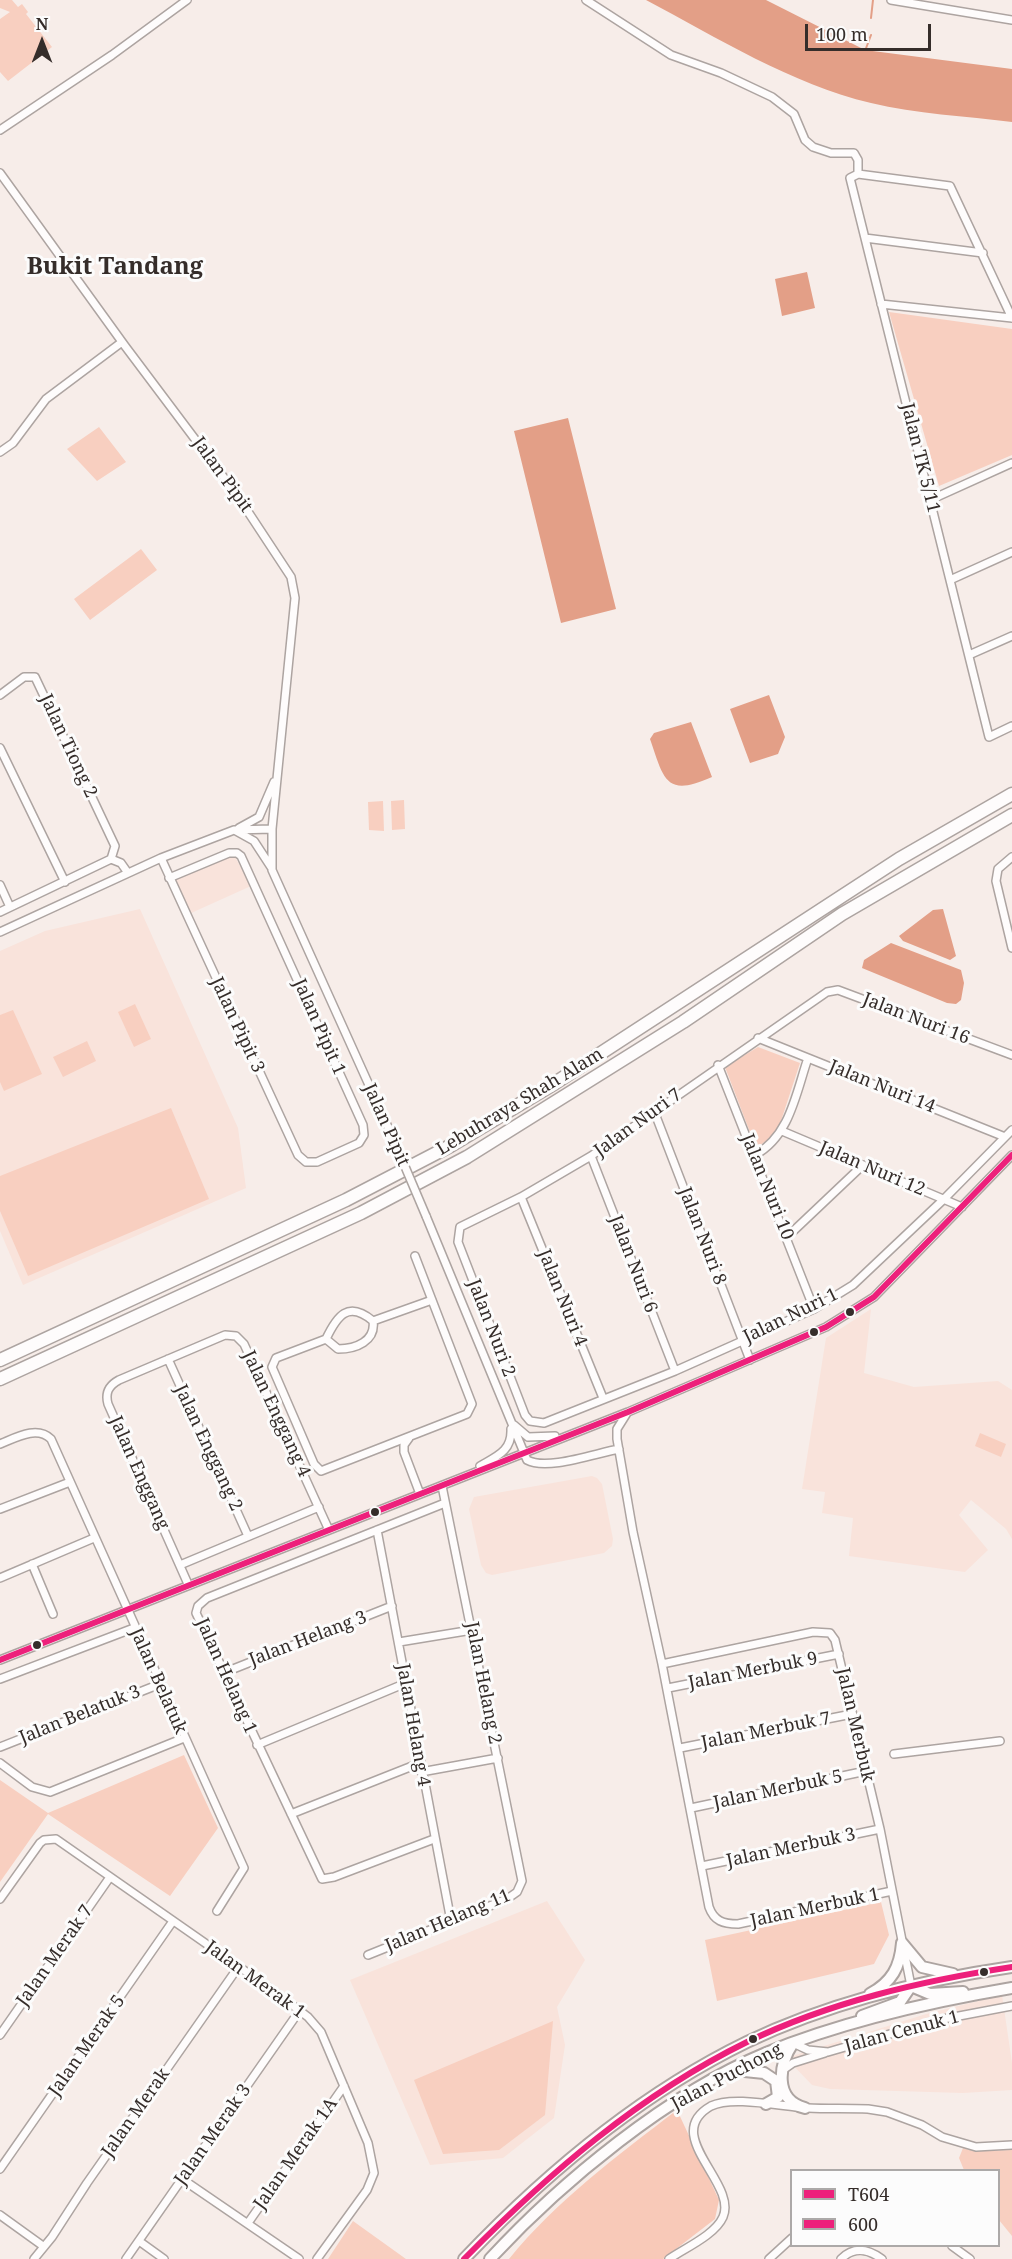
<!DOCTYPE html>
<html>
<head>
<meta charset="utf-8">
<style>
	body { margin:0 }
	#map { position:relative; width:1012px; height:2259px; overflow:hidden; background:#f7ede9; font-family:"Noto Serif",serif }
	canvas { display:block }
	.legend { position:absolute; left:790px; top:2169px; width:210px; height:78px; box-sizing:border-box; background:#fcfcfc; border:2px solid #aca9a8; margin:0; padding:8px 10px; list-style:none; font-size:18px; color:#352d2a }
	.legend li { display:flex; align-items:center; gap:12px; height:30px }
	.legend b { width:30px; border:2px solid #aca9a8 }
	.north { position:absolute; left:12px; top:12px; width:60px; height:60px; -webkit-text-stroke:4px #fcfcfc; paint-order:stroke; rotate:0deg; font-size:16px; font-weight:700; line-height:24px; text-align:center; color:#352d2a }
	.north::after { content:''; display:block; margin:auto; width:21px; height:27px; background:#352d2a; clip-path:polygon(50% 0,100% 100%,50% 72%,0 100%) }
	.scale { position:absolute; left:805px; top:24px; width:126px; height:27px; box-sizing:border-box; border:3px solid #352d2a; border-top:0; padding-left:8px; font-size:18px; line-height:21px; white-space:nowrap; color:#352d2a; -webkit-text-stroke:4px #fcfcfc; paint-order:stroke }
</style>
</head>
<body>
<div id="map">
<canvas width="1012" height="2259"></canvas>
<ul class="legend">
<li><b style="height:8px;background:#ed207b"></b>T604</li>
<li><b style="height:8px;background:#ed207b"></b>600</li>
</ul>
<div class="north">N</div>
<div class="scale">100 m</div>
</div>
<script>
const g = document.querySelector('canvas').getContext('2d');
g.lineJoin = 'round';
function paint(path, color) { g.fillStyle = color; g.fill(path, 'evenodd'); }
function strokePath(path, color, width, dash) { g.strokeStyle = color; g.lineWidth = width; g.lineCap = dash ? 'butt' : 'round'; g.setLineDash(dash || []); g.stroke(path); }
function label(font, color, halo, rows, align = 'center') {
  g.font = font + ' "Noto Serif",serif'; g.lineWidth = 6; g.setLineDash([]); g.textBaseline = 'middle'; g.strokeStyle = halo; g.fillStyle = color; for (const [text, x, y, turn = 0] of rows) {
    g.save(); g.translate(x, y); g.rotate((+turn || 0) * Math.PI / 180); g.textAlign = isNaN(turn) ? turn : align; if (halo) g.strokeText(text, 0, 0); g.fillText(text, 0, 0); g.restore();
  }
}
paint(new Path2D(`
	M 234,855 L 251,886 L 189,914 L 174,879 Z
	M 140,909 L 238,1128 L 246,1188 L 23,1285 L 0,1231 L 0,951 L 45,931 Z
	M 871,1309 L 864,1373 L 914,1387 L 998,1381 L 1012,1390 L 1012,1539 L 1006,1529 L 971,1500 L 959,1515 L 988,1550 L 965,1572 L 849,1556 L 853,1518 L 822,1513 L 825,1492 L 802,1489 L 826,1338 Z
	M 592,1476 L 597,1478 L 602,1484 L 613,1539 L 612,1546 L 604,1553 L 492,1575 L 486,1573 L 481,1565 L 469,1509 L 474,1497 Z
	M 547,1901 L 585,1960 L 557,2007 L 565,2045 L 554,2118 L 503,2158 L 430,2165 L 350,1980 Z
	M 1002,1995 L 1012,2063 L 1012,2090 L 963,2093 L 830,2089 L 812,2085 L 786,2058 L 926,2014 Z`), '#f9e3db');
paint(new Path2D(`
	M 0,0 L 12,0 L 18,7 L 22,4 L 28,12 L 26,14 L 52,47 L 8,81 L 0,72 L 0,19 L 10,12 L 0,8 Z
	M 889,312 L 1012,329 L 1012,455 L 939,486 Z
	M 99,427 L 126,462 L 97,481 L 67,449 Z
	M 141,549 L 157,570 L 90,620 L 74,599 Z
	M 404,800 L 405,829 L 392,830 L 391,801 Z
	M 383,801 L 384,831 L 369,830 L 368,802 Z
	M 135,1004 L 151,1039 L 134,1047 L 118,1012 Z
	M 13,1010 L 42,1074 L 4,1091 L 0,1082 L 0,1015 Z
	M 87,1041 L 96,1061 L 63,1077 L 53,1057 Z
	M 758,1047 L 800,1063 L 777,1133 L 756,1148 L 725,1067 Z
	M 171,1108 L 209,1199 L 28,1276 L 0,1211 L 0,1176 Z
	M 980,1433 L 1006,1444 L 1001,1457 L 975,1446 Z
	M 184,1755 L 218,1828 L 170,1896 L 48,1814 L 0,1882 L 0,1780 L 48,1813 Z
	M 881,1902 L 889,1935 L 874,1964 L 717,2001 L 705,1940 Z
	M 553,2021 L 545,2115 L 499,2150 L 443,2154 L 414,2080 Z
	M 963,2148 L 973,2151 L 1012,2150 L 1012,2236 L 999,2220 L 998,2170 L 964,2170 L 959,2158 Z
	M 353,2221 L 406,2259 L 328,2259 Z`), '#f8cfc0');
paint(new Path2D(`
	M 677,2110 L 719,2200 L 715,2219 L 663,2259 L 509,2259 C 556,2201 617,2156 677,2110 Z`), '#f8c9b8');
paint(new Path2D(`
	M 646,0 L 766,0 L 865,50 L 1012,69 L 1012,122 C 966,116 916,114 871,103 C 791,84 718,38 646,0 Z
	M 807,272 L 815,308 L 782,316 L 775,279 Z
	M 568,418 L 616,609 L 561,623 L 514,431 Z
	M 769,695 L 785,737 L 778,754 L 750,763 L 730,709 Z
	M 691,722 L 712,777 C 665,798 664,779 650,739 L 654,733 Z
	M 943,909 L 956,956 L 950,960 L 903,941 L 899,936 L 933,910 Z
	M 891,943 L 961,970 L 964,983 L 961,1000 L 956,1004 L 947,1003 L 862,968 L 864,960 Z`), '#e39f87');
strokePath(new Path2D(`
	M 871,18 L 873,0
	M 865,51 L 871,35`), '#e39f87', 2);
const street = new Path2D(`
	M 586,0 L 671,55 L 721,73 L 772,97 L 794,114 L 805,140 L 813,147 L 831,153 L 854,153 L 858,160 L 858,174
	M 891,0 L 1012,20
	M 0,130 L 112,55 L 187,0
	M 0,173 L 125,346 L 237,495 L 291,577 L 295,598 L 272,829 L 272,870 L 392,1136
	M 865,238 L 983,253
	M 881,304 L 1012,318
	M 1012,318 L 950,186 L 858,174 L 850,178 L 989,737 L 1012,726
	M 0,452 L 13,443 L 46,399 L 122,342
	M 930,500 L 1012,463
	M 950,580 L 1012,552
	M 969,655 L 1012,636
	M 0,695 L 24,677 L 35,677 L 115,846 L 111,859 L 0,912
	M 0,748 L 65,882
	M 239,828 L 259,817 L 274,782
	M 236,831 L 254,841 L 271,867
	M 1012,857 L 998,869 L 996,881 L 1012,948
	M 161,858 L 188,917 L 298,1155 L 306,1162 L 317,1162 L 359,1143 L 364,1135 L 363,1125 L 241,856 L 237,853 L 229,853 L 169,878
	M 111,859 L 121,863 L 128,873
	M 0,885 L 10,907
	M 0,932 L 161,858 L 234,830 L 272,829
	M 758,1038 L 1005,1137
	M 1012,1055 L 838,990 L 827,992 L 591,1156 L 521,1197 L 460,1227 L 458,1242 L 525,1415 L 530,1421 L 544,1423 L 675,1371 L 814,1309 L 853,1285 L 944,1199 L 1012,1130
	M 718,1065 L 814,1309
	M 654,1111 L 750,1360
	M 782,1131 L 962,1207
	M 755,1155 C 790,1136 796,1093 808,1058
	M 591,1156 L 675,1371
	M 521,1197 L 603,1398
	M 426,1216 L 527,1460 C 547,1471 596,1453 619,1449
	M 787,1237 L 863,1165
	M 373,1321 L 432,1300
	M 326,1339 L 338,1349 C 356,1349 376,1341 373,1321 C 348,1300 337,1316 326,1339 L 276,1358 L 272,1367 L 314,1464 L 321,1471 L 467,1414 L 472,1404 L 415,1256
	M 168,1359 L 248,1536
	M 627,1413 L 617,1429 L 617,1439 L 633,1532 L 662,1664 L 813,1632 L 830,1633 L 835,1640 L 880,1829 L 911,1986
	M 514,1425 L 528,1437 L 555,1436
	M 409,1438 L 404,1445 L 404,1452 L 420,1494
	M 0,1444 C 15,1438 37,1425 51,1439 L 244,1868 L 217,1911
	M 480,1466 C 497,1456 512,1451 511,1429
	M 0,1509 L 70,1482
	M 377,1530 L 451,1921
	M 32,1564 L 53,1614
	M 180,1565 L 319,1507
	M 0,1578 L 94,1538
	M 188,1584 L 108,1404 C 105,1393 108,1386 119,1380 L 225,1335 L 236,1336 L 244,1344 L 328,1528
	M 399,1642 L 472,1630
	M 0,1660 L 628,1412 L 826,1327 L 874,1297 L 1012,1155
	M 662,1664 L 709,1907 C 714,1921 723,1924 738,1924 L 892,1891
	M 223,1673 L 392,1606
	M 0,1679 L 134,1628
	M 668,1688 L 839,1654
	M 257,1745 L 406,1683
	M 0,1747 L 160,1684
	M 680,1748 L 852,1714
	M 894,1754 L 1000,1741
	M 0,1763 L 32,1787 L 50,1792 L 184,1738
	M 421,1772 L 498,1758
	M 691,1808 L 866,1771
	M 291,1814 L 420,1763
	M 434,1839 L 334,1877 L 322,1879 L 196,1613 L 198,1606 L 207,1598 L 445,1503
	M 702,1866 L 880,1829
	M 0,1899 L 40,1843 L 44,1840 L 56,1839 L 271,1989 L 308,2017 L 321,2032 L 368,2143 L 374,2173 L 367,2190 L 317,2259
	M 368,1955 L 507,1899 L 517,1892 L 522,1881 L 442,1486
	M 0,2035 L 110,1877
	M 793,2043 L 808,2050 L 828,2052 L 938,2020 L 1012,2006
	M 783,2070 L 793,2063 L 825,2053
	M 0,2169 L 173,1921
	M 182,2179 L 299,2259
	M 0,2215 L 43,2246
	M 248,2223 L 344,2086
	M 139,2241 L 164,2259
	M 952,2246 L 970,2259
	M 34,2259 L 52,2237 L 87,2183 L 239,1966
	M 126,2259 L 300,2010
	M 669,2259 C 685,2248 715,2235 723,2217 C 738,2183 660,2135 711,2106 C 733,2095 783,2107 808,2108 C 828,2109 848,2108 868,2109 L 887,2112 L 922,2125 L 942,2137 L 976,2147 L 1012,2145
	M 769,2259 L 792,2238
	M 841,2259 C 854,2246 868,2249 882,2259`);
const primary = new Path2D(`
	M 902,1943 L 922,1967 L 953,1974
	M 911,1986 L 930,1994 L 963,1992
	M 870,1994 C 892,1982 900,1967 902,1943
	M 862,2016 L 900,2002 L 911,1986
	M 793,2043 C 779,2064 773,2100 805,2108
	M 735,2070 L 764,2073 L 776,2081 L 778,2097 L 766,2104
	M 464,2259 C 546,2173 640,2094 747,2042 C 829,2003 922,1980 1012,1967
	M 490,2259 C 561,2182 669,2093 766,2053 C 844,2021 929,2002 1012,1988`);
const highway = new Path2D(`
	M 0,1360 L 346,1200 L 450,1146 L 555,1083 L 899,859 L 1012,794
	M 0,1379 L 361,1213 L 467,1157 L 683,1022 L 842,914 L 1012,815`);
strokePath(street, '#ada4a1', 10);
strokePath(primary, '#ada4a1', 14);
strokePath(highway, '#ada4a1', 15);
strokePath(street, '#fefcfc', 7);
strokePath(primary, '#fefcfc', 10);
strokePath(highway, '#fefcfc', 12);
const streetBridge = new Path2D(`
	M 392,1136 L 426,1216`);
strokePath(streetBridge, '#ada4a1', 10, []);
strokePath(streetBridge, '#fefcfc', 7);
strokePath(new Path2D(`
	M 0,1660 L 628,1412 L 826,1327 L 874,1297 L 1012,1155`), '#ed207b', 6);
strokePath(new Path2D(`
	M 464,2259 C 548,2174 639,2095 747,2042 C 830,2002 921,1981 1012,1967`), '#ed207b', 6);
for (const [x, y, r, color] of [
	[850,1312,5,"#352d2a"],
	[814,1332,5,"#352d2a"],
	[375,1512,5,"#352d2a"],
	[37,1645,5,"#352d2a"],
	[984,1972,5,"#352d2a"],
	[753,2039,5,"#352d2a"]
]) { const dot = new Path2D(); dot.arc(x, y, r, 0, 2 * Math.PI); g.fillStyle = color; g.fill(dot); strokePath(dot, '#fcfcfc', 2); }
label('18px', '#352d2a', '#fcfcfc', [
	["Jalan TK 5/11",920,458,76],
	["Jalan Pipit",222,475,54],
	["Jalan Tiong 2",68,746,65],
	["Jalan Nuri 16",916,1019,21],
	["Jalan Pipit 3",237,1025,65],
	["Jalan Pipit 1",319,1027,66],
	["Jalan Nuri 14",882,1087,22],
	["Lebuhraya Shah Alam",520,1102,-31],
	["Jalan Nuri 7",638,1123,-36],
	["Jalan Pipit",386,1125,66],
	["Jalan Nuri 12",872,1169,23],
	["Jalan Nuri 10",767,1187,68],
	["Jalan Nuri 8",702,1236,69],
	["Jalan Nuri 6",633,1264,69],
	["Jalan Nuri 4",562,1298,68],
	["Jalan Nuri 1",791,1316,-26],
	["Jalan Nuri 2",491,1328,69],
	["Jalan Enggang 4",276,1414,65],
	["Jalan Enggang 2",208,1448,65],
	["Jalan Enggang",139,1473,66],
	["Jalan Helang 3",308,1639,-21],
	["Jalan Merbuk 9",753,1671,-11],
	["Jalan Helang 1",226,1676,66],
	["Jalan Belatuk",158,1681,66],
	["Jalan Helang 2",483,1683,79],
	["Jalan Belatuk 3",80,1715,-22],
	["Jalan Helang 4",413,1725,80],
	["Jalan Merbuk",855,1725,77],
	["Jalan Merbuk 7",766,1731,-11],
	["Jalan Merbuk 5",778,1790,-12],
	["Jalan Merbuk 3",791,1848,-12],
	["Jalan Merbuk 1",815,1908,-12],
	["Jalan Helang 11",448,1921,-23],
	["Jalan Merak 7",55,1956,-55],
	["Jalan Merak 1",255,1980,36],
	["Jalan Cenuk 1",902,2032,-15],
	["Jalan Merak 5",87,2046,-55],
	["Jalan Puchong",727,2077,-28],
	["Jalan Merak",136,2113,-55],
	["Jalan Merak 3",213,2135,-55],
	["Jalan Merak 1A",296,2154,-55]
]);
label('bold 24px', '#352d2a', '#fcfcfc', [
	["Bukit Tandang",115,267]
]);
</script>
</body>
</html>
